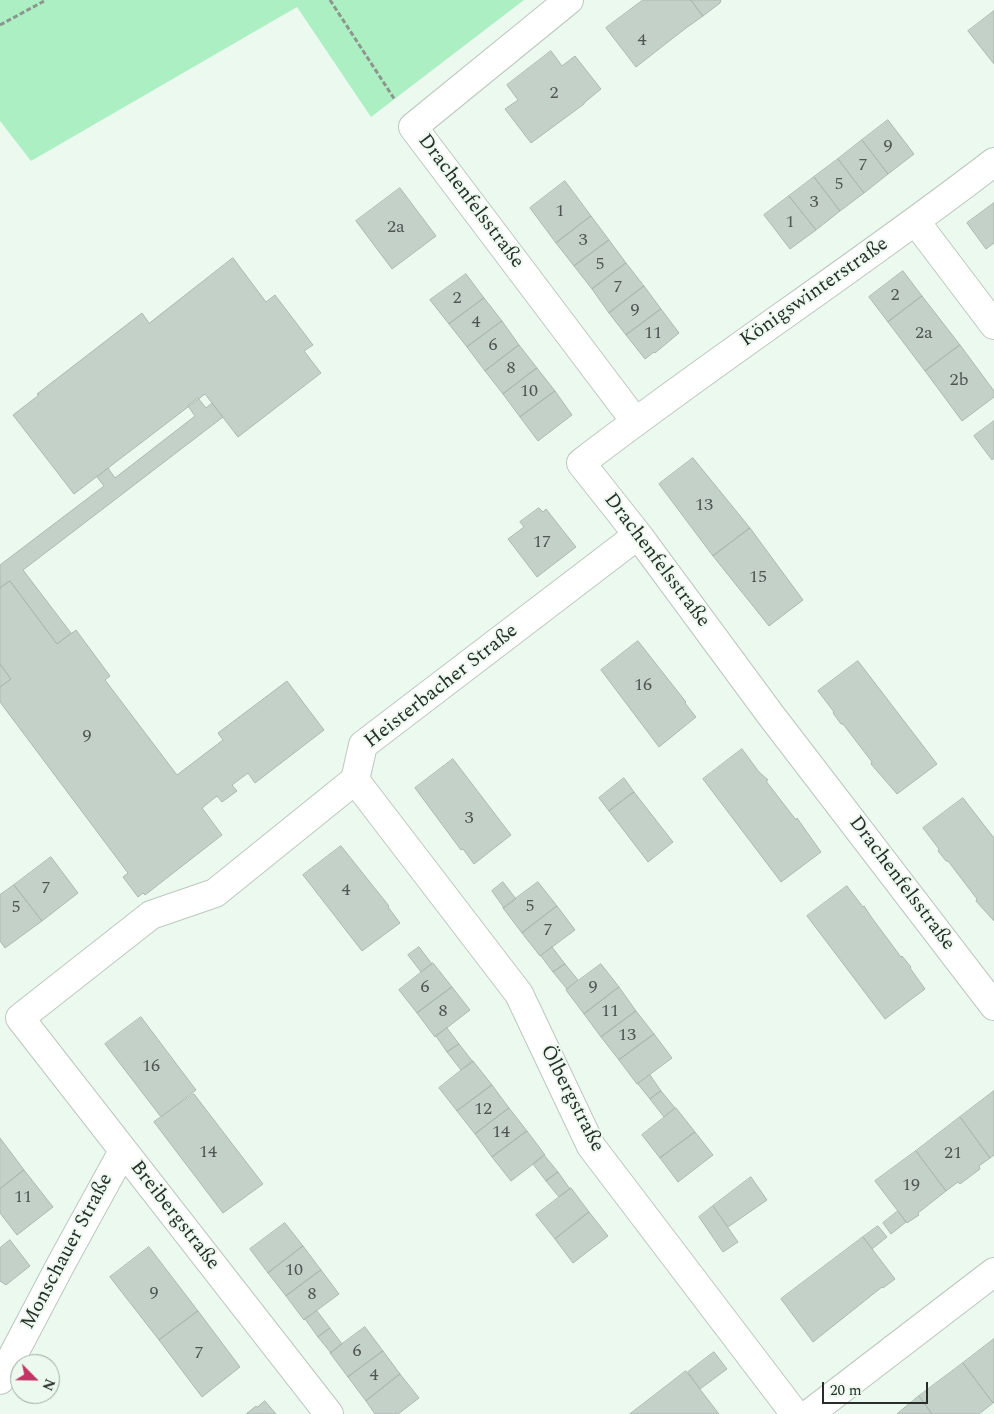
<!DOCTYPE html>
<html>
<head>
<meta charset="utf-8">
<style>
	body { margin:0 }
	#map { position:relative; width:994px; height:1414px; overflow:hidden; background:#ecf9ef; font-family:Spectral,serif }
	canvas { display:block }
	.north { position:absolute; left:10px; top:1354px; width:50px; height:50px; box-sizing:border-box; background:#ecf9ef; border:1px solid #9ea7a0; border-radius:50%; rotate:113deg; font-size:14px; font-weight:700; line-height:20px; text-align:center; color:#282d29 }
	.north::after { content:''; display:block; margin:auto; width:18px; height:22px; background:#c13464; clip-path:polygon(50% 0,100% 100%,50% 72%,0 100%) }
	.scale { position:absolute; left:822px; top:1382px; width:106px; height:22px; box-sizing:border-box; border:2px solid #282d29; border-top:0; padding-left:6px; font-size:15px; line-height:18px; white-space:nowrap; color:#282d29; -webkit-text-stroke:4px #ecf9ef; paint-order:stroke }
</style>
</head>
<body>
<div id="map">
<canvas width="994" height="1414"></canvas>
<div class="north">N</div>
<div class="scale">20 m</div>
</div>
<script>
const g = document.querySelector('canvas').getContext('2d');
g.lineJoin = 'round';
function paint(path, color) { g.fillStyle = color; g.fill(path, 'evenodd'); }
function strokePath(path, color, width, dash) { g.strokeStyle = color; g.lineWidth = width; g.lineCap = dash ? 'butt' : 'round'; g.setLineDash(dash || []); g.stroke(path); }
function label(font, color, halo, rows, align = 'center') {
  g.font = font + ' Spectral,serif'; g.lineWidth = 4; g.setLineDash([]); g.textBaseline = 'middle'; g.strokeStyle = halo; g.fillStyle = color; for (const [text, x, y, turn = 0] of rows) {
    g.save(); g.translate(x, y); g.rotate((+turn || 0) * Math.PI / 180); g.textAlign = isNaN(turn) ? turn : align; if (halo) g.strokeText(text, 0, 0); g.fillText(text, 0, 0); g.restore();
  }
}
paint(new Path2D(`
	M 0,0 L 524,0 L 371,117 L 297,7 L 31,161 L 0,121 Z`), '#acefc2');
const building = new Path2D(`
	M 643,0 L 691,0 L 703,16 L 686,28 L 636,67 L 606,28 Z
	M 691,0 L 721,0 L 720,3 L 703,16 Z
	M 994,11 L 994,64 L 968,31 Z
	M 551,51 L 562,66 L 575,56 L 601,89 L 584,103 L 584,104 L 531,143 L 505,109 L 518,100 L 507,85 Z
	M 888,120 L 914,154 L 888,174 L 862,140 Z
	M 862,140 L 888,174 L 864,193 L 838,159 Z
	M 838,159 L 864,193 L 840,211 L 814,177 Z
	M 814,177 L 840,211 L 816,230 L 789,196 Z
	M 565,181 L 591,216 L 556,243 L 530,208 Z
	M 400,188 L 436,236 L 392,269 L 356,221 Z
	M 789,196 L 816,230 L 790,249 L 764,215 Z
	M 994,203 L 994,243 L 986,249 L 967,223 Z
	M 591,216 L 609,240 L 574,266 L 556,243 Z
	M 609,240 L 626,263 L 592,289 L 574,266 Z
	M 233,258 L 266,302 L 275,295 L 313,345 L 304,351 L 321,373 L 238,437 L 205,394 L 74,494 L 13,415 L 39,395 L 37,394 L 142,313 L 149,323 Z
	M 626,263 L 644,286 L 609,313 L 592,289 Z
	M 903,271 L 922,296 L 888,322 L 869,297 Z
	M 466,274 L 484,298 L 449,324 L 430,300 Z
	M 644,286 L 661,309 L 626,335 L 609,313 Z
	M 922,296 L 960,345 L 925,371 L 888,322 Z
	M 484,298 L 502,321 L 467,347 L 449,324 Z
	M 661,309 L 679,333 L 655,353 L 654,352 L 645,359 L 626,335 Z
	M 502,321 L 519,345 L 485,371 L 467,347 Z
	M 519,345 L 537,368 L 503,394 L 485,371 Z
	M 960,345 L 994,391 L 994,397 L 962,421 L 925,371 Z
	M 537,368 L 555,391 L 520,417 L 503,394 Z
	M 555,391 L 572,415 L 538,441 L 520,417 Z
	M 198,398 L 206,408 L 212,403 L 223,417 L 23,570 L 71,633 L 57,644 L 10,581 L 0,588 L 0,565 L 104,486 L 97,477 L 108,468 L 115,478 L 195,416 L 188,406 Z
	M 994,421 L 994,458 L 992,460 L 974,436 Z
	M 693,458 L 750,528 L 713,556 L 659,484 Z
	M 539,508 L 543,512 L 546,509 L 576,547 L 537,577 L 508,539 L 524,527 L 520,522 Z
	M 750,528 L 803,600 L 769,626 L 713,556 Z
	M 10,581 L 57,644 L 76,630 L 110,676 L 105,680 L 177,775 L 223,740 L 218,733 L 287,681 L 324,730 L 255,783 L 248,773 L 232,785 L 237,791 L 222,802 L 217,796 L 202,808 L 222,835 L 145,895 L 143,893 L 138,897 L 123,877 L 128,873 L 0,702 L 0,687 L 11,679 L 0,664 L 0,588 Z
	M 638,641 L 686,702 L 685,703 L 696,717 L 659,747 L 601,670 Z
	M 858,661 L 937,764 L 897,794 L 871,764 L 872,762 L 843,724 L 841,724 L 833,713 L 834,712 L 818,691 Z
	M 0,664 L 11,679 L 0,687 Z
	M 742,749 L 759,772 L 768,780 L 766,781 L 796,820 L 797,818 L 821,852 L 781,882 L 703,779 Z
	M 453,759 L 511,835 L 474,864 L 463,849 L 461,850 L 415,788 Z
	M 624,778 L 634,792 L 609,811 L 599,798 Z
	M 634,792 L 673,842 L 648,862 L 609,811 Z
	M 963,798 L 994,838 L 994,921 L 976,901 L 977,899 L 948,861 L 946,861 L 938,851 L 939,849 L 923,828 Z
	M 341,846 L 389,906 L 388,907 L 400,923 L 362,951 L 303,875 Z
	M 51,857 L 78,893 L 42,921 L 14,885 Z
	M 503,882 L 516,899 L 504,908 L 492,891 Z
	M 538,882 L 557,906 L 522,933 L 503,908 Z
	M 14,885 L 42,921 L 5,948 L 0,941 L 0,895 Z
	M 847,886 L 863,907 L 864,906 L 872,918 L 901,957 L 902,956 L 911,967 L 910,968 L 925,989 L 885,1019 L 807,916 Z
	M 557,906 L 575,930 L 540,956 L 522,933 Z
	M 419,947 L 432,964 L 421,972 L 408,955 Z
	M 552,947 L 565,964 L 553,972 L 541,956 Z
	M 433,963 L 452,987 L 417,1013 L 399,990 Z
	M 565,964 L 578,980 L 567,989 L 553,972 Z
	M 601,964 L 619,987 L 584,1014 L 566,990 Z
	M 452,987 L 470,1010 L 435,1037 L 417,1013 Z
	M 619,987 L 636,1011 L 601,1037 L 584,1014 Z
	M 636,1011 L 654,1034 L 619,1060 L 601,1037 Z
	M 141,1017 L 196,1090 L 161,1117 L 105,1044 Z
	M 447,1028 L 459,1044 L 447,1052 L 436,1036 Z
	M 654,1034 L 672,1058 L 637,1084 L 619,1060 Z
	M 459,1044 L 473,1062 L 461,1070 L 447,1052 Z
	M 473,1061 L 492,1085 L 457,1111 L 439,1088 Z
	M 650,1075 L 661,1091 L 650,1099 L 638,1084 Z
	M 492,1085 L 509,1108 L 475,1134 L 457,1111 Z
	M 661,1091 L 675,1108 L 664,1117 L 650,1099 Z
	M 994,1091 L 994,1155 L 990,1158 L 960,1117 Z
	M 194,1094 L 263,1184 L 223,1213 L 154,1122 Z
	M 509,1108 L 527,1131 L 492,1157 L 475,1134 Z
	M 676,1108 L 695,1132 L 660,1158 L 642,1135 Z
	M 960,1117 L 990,1158 L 979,1166 L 980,1169 L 960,1184 L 958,1182 L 946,1191 L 916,1151 Z
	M 527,1131 L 545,1155 L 511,1181 L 492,1157 Z
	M 695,1132 L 713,1155 L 678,1182 L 660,1158 Z
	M 0,1138 L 24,1170 L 0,1189 Z
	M 916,1151 L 946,1191 L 918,1213 L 919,1215 L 907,1223 L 875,1181 Z
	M 544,1155 L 558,1172 L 546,1181 L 533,1164 Z
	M 24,1170 L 53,1207 L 17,1235 L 0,1213 L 0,1189 Z
	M 558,1172 L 570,1189 L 559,1197 L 546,1181 Z
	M 751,1177 L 767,1200 L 728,1227 L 713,1206 Z
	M 571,1188 L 589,1212 L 555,1239 L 536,1215 Z
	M 713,1206 L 738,1242 L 723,1252 L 699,1217 Z
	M 898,1211 L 906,1222 L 891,1234 L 883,1223 Z
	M 589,1212 L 608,1236 L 573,1263 L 555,1239 Z
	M 285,1223 L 303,1246 L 268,1273 L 250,1249 Z
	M 878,1226 L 887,1237 L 872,1249 L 863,1237 Z
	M 863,1237 L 895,1279 L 883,1288 L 882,1287 L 813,1342 L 781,1299 Z
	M 10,1240 L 30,1266 L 6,1285 L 0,1281 L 0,1248 Z
	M 303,1246 L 321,1270 L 286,1296 L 268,1273 Z
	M 149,1247 L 198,1311 L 159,1340 L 110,1277 Z
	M 321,1270 L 339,1294 L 304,1320 L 286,1296 Z
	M 198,1311 L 240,1367 L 202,1397 L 159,1340 Z
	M 317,1311 L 330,1328 L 318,1337 L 305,1319 Z
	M 365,1327 L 383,1351 L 348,1377 L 330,1353 Z
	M 330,1328 L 342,1344 L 331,1353 L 318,1337 Z
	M 994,1339 L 994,1402 L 993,1403 L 963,1363 Z
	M 383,1351 L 400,1374 L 366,1401 L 348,1377 Z
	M 714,1352 L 727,1369 L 700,1389 L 688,1372 Z
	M 963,1363 L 993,1403 L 979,1414 L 932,1414 L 919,1396 Z
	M 686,1371 L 719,1414 L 630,1414 Z
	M 400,1374 L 419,1398 L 398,1414 L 375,1414 L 366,1401 Z
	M 919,1396 L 932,1414 L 897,1414 L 898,1413 Z
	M 265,1401 L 276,1414 L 246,1414 L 256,1406 L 257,1407 Z`);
paint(building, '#c4d1c8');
strokePath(building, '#acb9af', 1);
const minor = new Path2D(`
	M 569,0 L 413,127 L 635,421
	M 994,162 C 859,266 716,359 581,463 L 638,535 L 770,714 L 994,1006
	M 916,222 L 994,325
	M 355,780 L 519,994 L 591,1146 L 795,1414
	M 0,1380 L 61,1264 L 123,1151
	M 329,1414 L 20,1018 L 151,915 L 215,893 L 355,780 L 363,745 L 638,535
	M 809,1414 L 994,1272`);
strokePath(minor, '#bbc8bf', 30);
strokePath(new Path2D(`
	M 330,0 L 395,100
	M 0,25 L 46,0`), '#8c958e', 3, [5, 2.5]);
strokePath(minor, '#fff', 28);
label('18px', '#4f5651', null, [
	["4",642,41],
	["2",554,94],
	["9",888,147],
	["7",863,166],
	["5",839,185],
	["3",814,203],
	["1",560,212],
	["1",790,223],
	["2a",396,228],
	["3",583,241],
	["5",600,265],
	["7",618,288],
	["2",895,296],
	["2",457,299],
	["9",635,311],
	["4",476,323],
	["11",653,334],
	["2a",924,334],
	["6",493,346],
	["8",511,369],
	["2b",959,381],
	["10",529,392],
	["13",704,506],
	["17",542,543],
	["15",758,578],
	["16",643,686],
	["9",87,737],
	["3",469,819],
	["7",46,889],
	["4",346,891],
	["5",530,907],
	["5",16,908],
	["7",548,931],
	["6",425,988],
	["9",593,988],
	["8",443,1012],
	["11",610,1012],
	["13",627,1036],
	["16",151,1067],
	["12",483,1110],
	["14",501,1133],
	["14",208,1153],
	["21",953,1154],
	["19",911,1186],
	["11",23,1198],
	["10",294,1271],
	["9",154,1294],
	["8",312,1295],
	["6",357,1352],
	["7",199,1354],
	["4",374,1376]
]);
label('20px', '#282d29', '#ecf9ef', [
	["Drachenfelsstraße",470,202,53],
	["Königswinterstraße",815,293,-35],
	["Drachenfelsstraße",656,561,53],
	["Heisterbacher Straße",442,687,-38],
	["Drachenfelsstraße",901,884,53],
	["Ölbergstraße",571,1099,63],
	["Breibergstraße",174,1216,52],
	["Monschauer Straße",68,1252,-62]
]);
</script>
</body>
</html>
